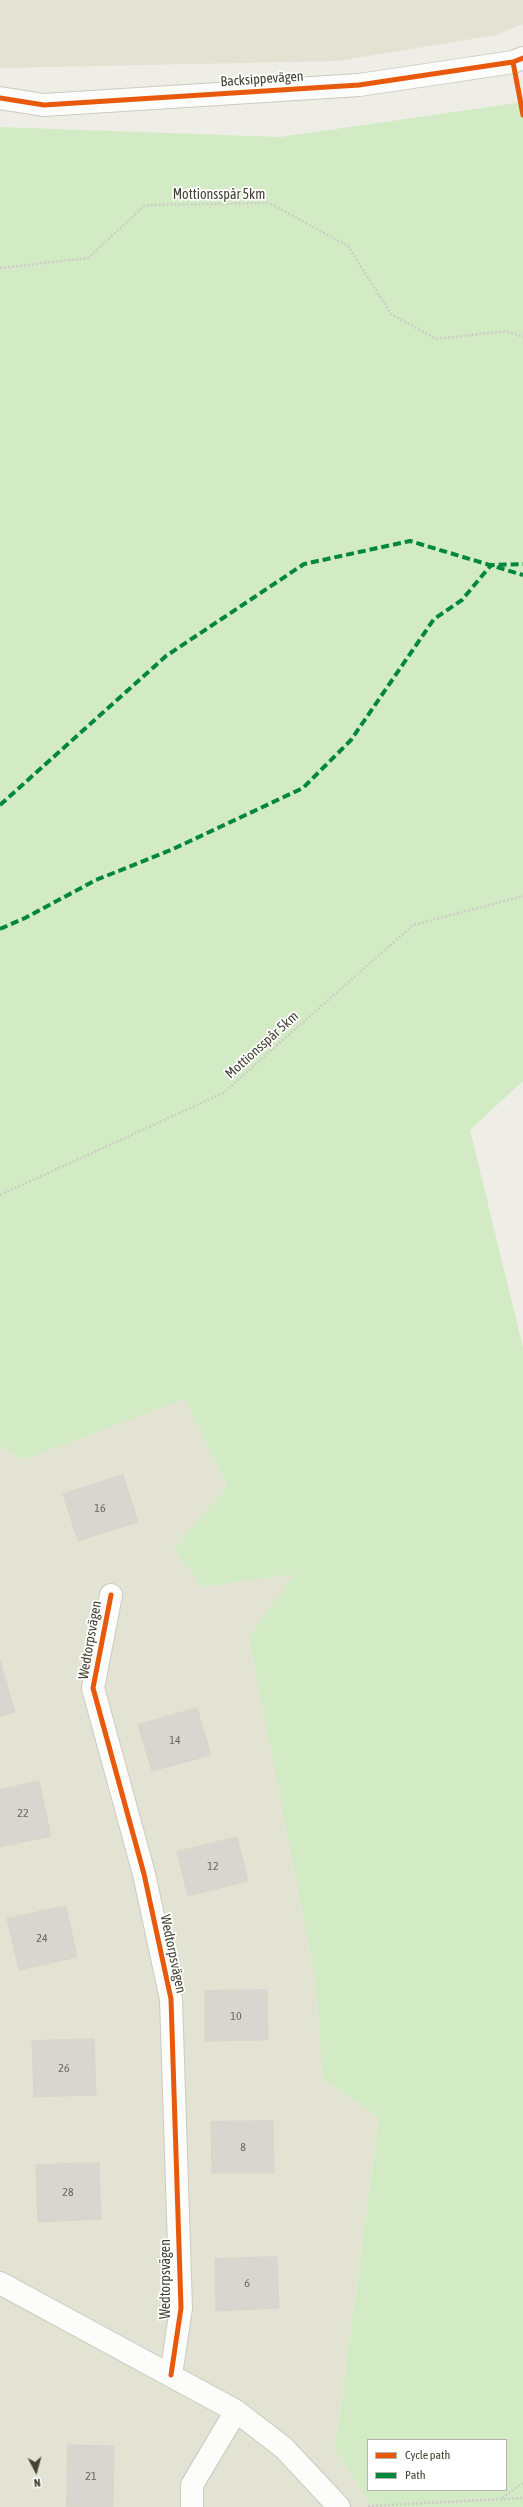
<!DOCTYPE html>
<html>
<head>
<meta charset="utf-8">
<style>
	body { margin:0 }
	#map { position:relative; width:523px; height:2507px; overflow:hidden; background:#eeeee6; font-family:"Asap Condensed",sans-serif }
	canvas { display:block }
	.legend { position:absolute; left:367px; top:2439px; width:140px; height:52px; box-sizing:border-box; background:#fff; border:1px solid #b4b3ad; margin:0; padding:5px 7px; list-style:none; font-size:12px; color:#444233 }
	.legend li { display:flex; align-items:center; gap:8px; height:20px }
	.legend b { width:20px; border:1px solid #b4b3ad }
	.north { position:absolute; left:16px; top:2451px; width:40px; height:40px; -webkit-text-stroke:3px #fff; paint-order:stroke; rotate:174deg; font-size:11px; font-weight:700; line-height:16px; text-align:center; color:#444233 }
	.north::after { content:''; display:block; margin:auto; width:14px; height:18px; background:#444233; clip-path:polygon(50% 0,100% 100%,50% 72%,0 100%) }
</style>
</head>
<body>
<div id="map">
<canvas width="523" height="2507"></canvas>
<ul class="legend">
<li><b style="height:5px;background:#e8590c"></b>Cycle path</li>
<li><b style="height:5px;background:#00873e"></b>Path</li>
</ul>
<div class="north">N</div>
</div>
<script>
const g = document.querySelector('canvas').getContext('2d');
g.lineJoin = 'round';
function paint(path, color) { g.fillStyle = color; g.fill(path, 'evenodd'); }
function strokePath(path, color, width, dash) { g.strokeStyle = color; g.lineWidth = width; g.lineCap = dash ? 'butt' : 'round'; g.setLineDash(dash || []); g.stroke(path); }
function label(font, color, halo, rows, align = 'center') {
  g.font = font + ' "Asap Condensed",sans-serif'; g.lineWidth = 3.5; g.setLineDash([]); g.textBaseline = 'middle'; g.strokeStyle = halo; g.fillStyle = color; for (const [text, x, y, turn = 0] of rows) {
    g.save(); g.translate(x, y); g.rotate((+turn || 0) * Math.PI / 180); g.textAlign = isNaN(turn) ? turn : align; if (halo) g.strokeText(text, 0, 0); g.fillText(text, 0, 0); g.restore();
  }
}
paint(new Path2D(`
	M 0,0 L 523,0 L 523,24 L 496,35 L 338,61 L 0,68 Z
	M 184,1398 L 227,1486 L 174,1549 L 202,1587 L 295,1574 L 323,2079 L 379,2117 L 335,2449 L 373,2507 L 0,2507 L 0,1446 L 23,1460 Z`), '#e3e3d3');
paint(new Path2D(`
	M 523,102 L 523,1081 L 470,1130 L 523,1348 L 523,2507 L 373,2507 L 335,2449 L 379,2117 L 323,2079 L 316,1981 L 249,1636 L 295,1574 L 202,1587 L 174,1549 L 227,1486 L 184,1399 L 23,1460 L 0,1446 L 0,127 L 280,137 ZM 368,2440 L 506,2440 L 506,2490 L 368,2490 Z`), '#d2ebc4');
const building = new Path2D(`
	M 123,1475 L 138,1522 L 78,1541 L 63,1494 Z
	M 0,1660 L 15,1712 L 0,1716 Z
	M 197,1708 L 211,1755 L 152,1771 L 138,1725 Z
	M 39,1781 L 51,1836 L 0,1847 L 0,1790 Z
	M 237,1837 L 248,1881 L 188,1896 L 177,1852 Z
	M 66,1906 L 77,1957 L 19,1970 L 7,1919 Z
	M 267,1990 L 268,2040 L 205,2041 L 205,1991 Z
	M 94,2039 L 96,2095 L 34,2097 L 32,2041 Z
	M 273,2121 L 274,2173 L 212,2173 L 211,2122 Z
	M 99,2163 L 101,2219 L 38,2222 L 36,2165 Z
	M 277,2257 L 279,2308 L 216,2311 L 215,2259 Z
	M 68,2445 L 114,2446 L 113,2507 L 67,2506 Z`);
paint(building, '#d8d7cf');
strokePath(building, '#d6d6cc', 1);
const minor = new Path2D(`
	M 0,98 L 44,105 L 359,85 L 513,62 L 523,58
	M 111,1595 L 93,1688 L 144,1874 L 171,1999 L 181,2308 L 171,2375
	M 0,2283 L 236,2411 L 284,2448 L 339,2507
	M 192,2507 L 192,2485 L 236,2411`);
strokePath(minor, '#cbcac2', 24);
strokePath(new Path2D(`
	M 0,268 L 88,258 L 145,205 L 269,203 L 348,246 L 391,314 L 436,339 L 506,331 L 523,337
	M 0,1195 L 223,1093 L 413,925 L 523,896
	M 502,2498 L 523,2483
	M 368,2506 L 523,2498`), '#cdccc6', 2.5, [2, 2]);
strokePath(minor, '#fcfcfb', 22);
strokePath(new Path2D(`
	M 0,805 L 166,656 L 304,564 L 410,541 L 523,575
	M 0,929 L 25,918 L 96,880 L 171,850 L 303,788 L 351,740 L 434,619 L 462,600 L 491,565 L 523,564`), '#00873e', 4, [8, 4]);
strokePath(new Path2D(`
	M 513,62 L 523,115
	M 0,98 L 44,105 L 359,85 L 513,62 L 523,58
	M 111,1595 L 93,1688 L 144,1874 L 171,1999 L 181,2308 L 171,2375`), '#e8590c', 5);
label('12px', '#6a685b', null, [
	["16",100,1508],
	["14",175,1740],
	["22",23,1813],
	["12",213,1866],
	["24",42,1938],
	["10",236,2016],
	["26",64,2068],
	["8",243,2147],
	["28",68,2192],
	["6",247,2283],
	["21",91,2476]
]);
label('14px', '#444233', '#fff', [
	["Backsippevägen",262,79,-4],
	["Mottionsspår 5km",219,195],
	["Mottionsspår 5km",262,1045,-42],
	["Wedtorpsvägen",90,1640,-80],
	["Wedtorpsvägen",173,1954,78],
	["Wedtorpsvägen",166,2279,-90]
]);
</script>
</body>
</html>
